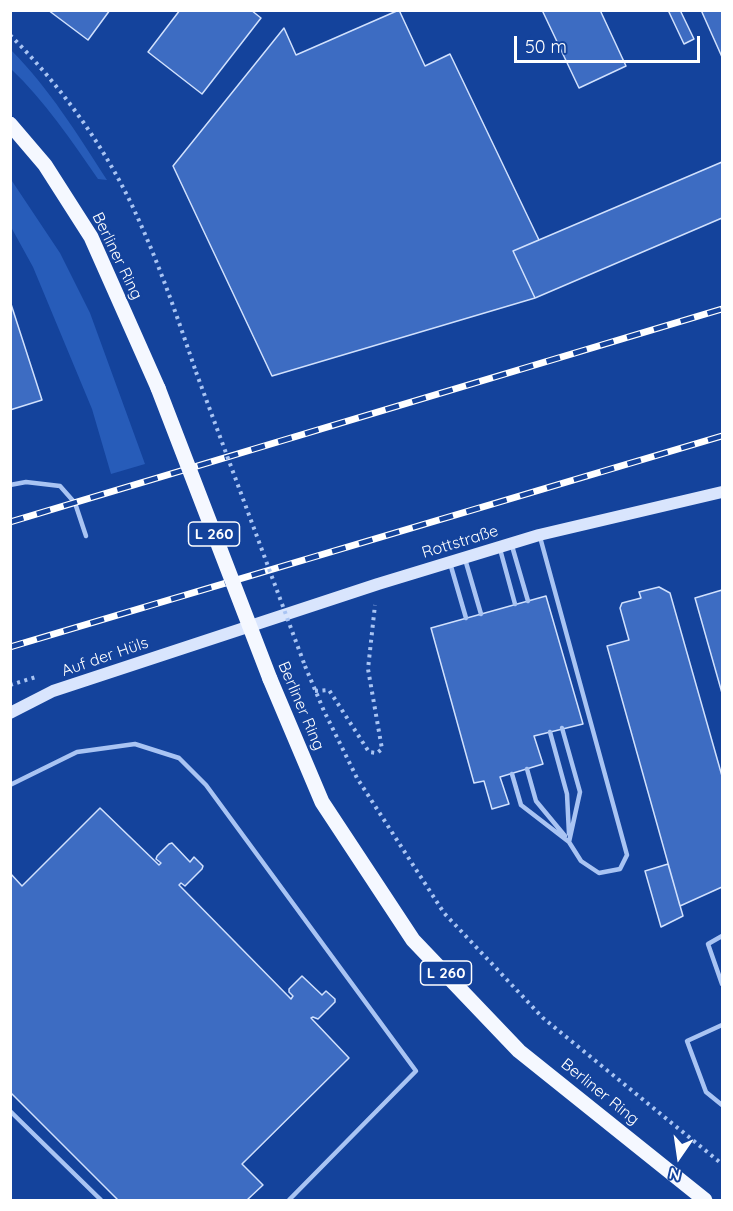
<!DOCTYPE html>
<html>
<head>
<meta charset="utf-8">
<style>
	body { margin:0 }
	#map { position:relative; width:733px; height:1211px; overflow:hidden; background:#14439c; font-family:Quicksand,sans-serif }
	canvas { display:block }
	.frame { position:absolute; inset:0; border:12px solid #fff; pointer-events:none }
	.north { position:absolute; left:649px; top:1127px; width:60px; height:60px; -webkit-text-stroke:4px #14439c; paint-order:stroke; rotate:193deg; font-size:16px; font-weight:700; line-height:24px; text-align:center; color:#fff }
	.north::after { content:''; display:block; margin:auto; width:21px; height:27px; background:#fff; clip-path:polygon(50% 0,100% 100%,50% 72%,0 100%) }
	.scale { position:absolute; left:514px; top:36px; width:186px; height:27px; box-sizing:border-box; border:3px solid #fff; border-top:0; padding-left:8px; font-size:18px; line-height:21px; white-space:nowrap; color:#fff; -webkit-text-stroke:4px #14439c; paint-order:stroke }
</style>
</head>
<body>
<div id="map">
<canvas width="733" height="1211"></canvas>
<div class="frame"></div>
<div class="north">N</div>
<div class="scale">50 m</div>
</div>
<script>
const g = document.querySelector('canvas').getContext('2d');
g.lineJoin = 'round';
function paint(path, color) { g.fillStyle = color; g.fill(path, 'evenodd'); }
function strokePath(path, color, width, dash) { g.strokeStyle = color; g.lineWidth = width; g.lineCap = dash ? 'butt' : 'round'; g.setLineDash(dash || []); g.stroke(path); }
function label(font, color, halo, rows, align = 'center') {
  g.font = font + ' Quicksand,sans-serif'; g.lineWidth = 4.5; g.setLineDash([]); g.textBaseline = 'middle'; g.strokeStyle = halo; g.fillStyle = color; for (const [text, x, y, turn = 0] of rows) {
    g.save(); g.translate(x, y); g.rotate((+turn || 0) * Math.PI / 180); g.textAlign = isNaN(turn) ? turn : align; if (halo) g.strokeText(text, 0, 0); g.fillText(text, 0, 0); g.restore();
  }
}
paint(new Path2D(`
	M 11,50 C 49,88 78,135 107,180 L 98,179 C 72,141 44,100 11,69 Z
	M 10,178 L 60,253 L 90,313 L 145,464 L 111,474 L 92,409 L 33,267 L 11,227 Z`), '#275cb9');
const building = new Path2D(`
	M 48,10 L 110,10 L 88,40 Z
	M 180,10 L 251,10 L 261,18 L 202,94 L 148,52 Z
	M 399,10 L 425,66 L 450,54 L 539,240 L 513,251 L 535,298 L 272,376 L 173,166 L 284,28 L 296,55 Z
	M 542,10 L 600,10 L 626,66 L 579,88 Z
	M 668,10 L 680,10 L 694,39 L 684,44 Z
	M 701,10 L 722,10 L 722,57 Z
	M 722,162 L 722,218 L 535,298 L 513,251 Z
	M 10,301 L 42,400 L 10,410 Z
	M 659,587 L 670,593 L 722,776 L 722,887 L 680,906 L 607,646 L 629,640 L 620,608 L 622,603 L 641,598 L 639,592 Z
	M 722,590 L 722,693 L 695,598 Z
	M 546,596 L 583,724 L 534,736 L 543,764 L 500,777 L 509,804 L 492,809 L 484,781 L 474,783 L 431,628 Z
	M 100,808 L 159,865 L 161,863 L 156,859 L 157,856 L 169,844 L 172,843 L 190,862 L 194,857 L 203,866 L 202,869 L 185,886 L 181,883 L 179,885 L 291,999 L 293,996 L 289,992 L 289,989 L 302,976 L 322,995 L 326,991 L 335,999 L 335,1002 L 318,1019 L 313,1017 L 311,1018 L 349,1058 L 242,1164 L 263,1185 L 247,1200 L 118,1200 L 10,1092 L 10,873 L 22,886 Z
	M 668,864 L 683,916 L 661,927 L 645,871 Z`);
paint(building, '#3d6cc2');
strokePath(building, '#d1e1fd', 1.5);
strokePath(new Path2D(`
	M 10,35 C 61,86 106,148 136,214 C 160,266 178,319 196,372
	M 305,666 L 324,711 L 357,778 L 444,913 L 543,1018 L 722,1164
	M 10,685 L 36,677
	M 315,691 L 329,690 L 369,752 L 377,753 L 382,749 L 368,669 L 375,605`), '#a9c4f3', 4, [3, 4.5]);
strokePath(new Path2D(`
	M 10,485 L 26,482 L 60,486 L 75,503 L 86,536
	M 540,537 L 627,855 L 620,869 L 599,873 L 581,861 L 569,842 L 580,792 L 562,728
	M 512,546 L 528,601
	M 500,549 L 515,604
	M 465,559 L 481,614
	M 450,563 L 466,618
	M 550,732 L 567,794 L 569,834
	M 527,769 L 536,801 L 565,836
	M 512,774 L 521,805 L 569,842
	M 10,785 L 77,752 L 135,744 L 179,758 L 206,785 L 416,1071 L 289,1200
	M 722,936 L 708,944 L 722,984
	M 722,1025 L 687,1041 L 706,1092 L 722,1105
	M 10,1111 L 101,1200`), '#a9c4f3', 4.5);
strokePath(new Path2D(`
	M 10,713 L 53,691 L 378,584 L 539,535 L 722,492`), '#d9e5fd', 12);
strokePath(new Path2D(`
	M 10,124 L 45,165 L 91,237 L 158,388
	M 270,679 L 322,802 L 413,940 L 519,1051 L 705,1200`), '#f5f8ff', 15);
const rail = new Path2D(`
	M 10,522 L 722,309
	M 10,647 L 722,436`);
strokePath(rail, '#fff', 7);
strokePath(rail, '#14439c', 4.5, [14]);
strokePath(new Path2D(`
	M 196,372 L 305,666`), '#a9c4f3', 4, [3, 4.5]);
strokePath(new Path2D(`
	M 158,388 L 270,679`), '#f5f8ff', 15);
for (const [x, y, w] of [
	[214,534,51],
	[446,973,51]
]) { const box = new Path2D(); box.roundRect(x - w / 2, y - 12, w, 24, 4.5); g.fillStyle = '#14439c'; g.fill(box); strokePath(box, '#fff', 1.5); }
label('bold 15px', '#fff', null, [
	["L 260",214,534],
	["L 260",446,973]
]);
label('16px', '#fff', '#14439c', [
	["Berliner Ring",117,256,64],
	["Rottstraße",460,542,-17],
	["Auf der Hüls",105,657,-19],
	["Berliner Ring",301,706,67],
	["Berliner Ring",600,1092,39]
]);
</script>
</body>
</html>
